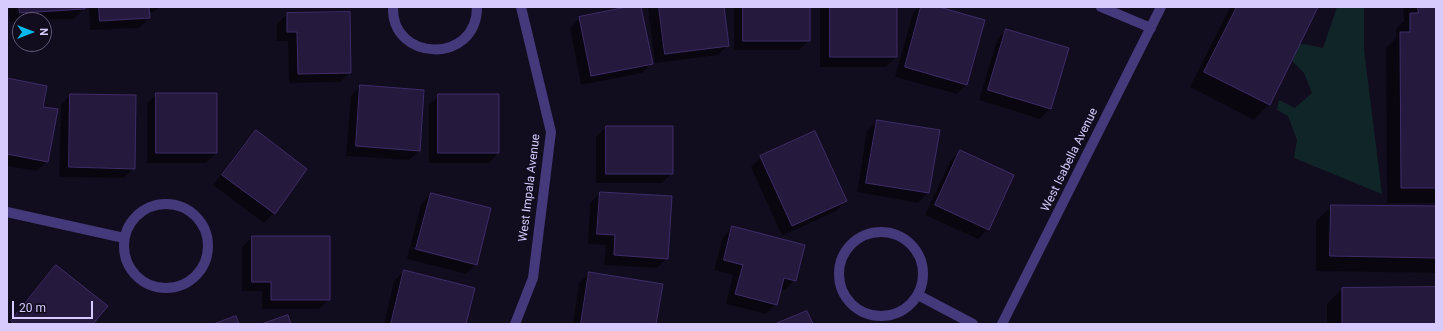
<!DOCTYPE html>
<html>
<head>
<meta charset="utf-8">
<style>
	body { margin:0 }
	#map { position:relative; width:1443px; height:331px; overflow:hidden; background:#120d1e; font-family:Roboto,sans-serif }
	canvas { display:block }
	.frame { position:absolute; inset:0; border:8px solid #d7cbfd; pointer-events:none }
	.north { position:absolute; left:12px; top:12px; width:40px; height:40px; box-sizing:border-box; background:#120d1e; border:1px solid #615977; border-radius:50%; rotate:90deg; font-size:11px; font-weight:700; line-height:16px; text-align:center; color:#d7cbfd }
	.north::after { content:''; display:block; margin:auto; width:14px; height:18px; background:#08baec; clip-path:polygon(50% 0,100% 100%,50% 72%,0 100%) }
	.scale { position:absolute; left:12px; top:301px; width:81px; height:18px; box-sizing:border-box; border:2px solid #d7cbfd; border-top:0; padding-left:5px; font-size:12px; line-height:14px; white-space:nowrap; color:#d7cbfd; -webkit-text-stroke:3px #120d1e; paint-order:stroke }
</style>
</head>
<body>
<div id="map">
<canvas width="1443" height="331"></canvas>
<div class="frame"></div>
<div class="north">N</div>
<div class="scale">20 m</div>
</div>
<script>
const g = document.querySelector('canvas').getContext('2d');
g.lineJoin = 'round';
function paint(path, color) { g.fillStyle = color; g.fill(path, 'evenodd'); }
function strokePath(path, color, width, dash) { g.strokeStyle = color; g.lineWidth = width; g.lineCap = dash ? 'butt' : 'round'; g.setLineDash(dash || []); g.stroke(path); }
function label(font, color, halo, rows, align = 'center') {
  g.font = font + ' Roboto,sans-serif'; g.lineWidth = 3; g.setLineDash([]); g.textBaseline = 'middle'; g.strokeStyle = halo; g.fillStyle = color; for (const [text, x, y, turn = 0] of rows) {
    g.save(); g.translate(x, y); g.rotate((+turn || 0) * Math.PI / 180); g.textAlign = isNaN(turn) ? turn : align; if (halo) g.strokeText(text, 0, 0); g.fillText(text, 0, 0); g.restore();
  }
}
paint(new Path2D(`
	M 1337,7 L 1364,7 L 1364,50 L 1382,194 L 1294,158 L 1297,140 L 1288,116 L 1277,110 L 1279,100 L 1295,108 L 1312,93 L 1304,73 L 1292,61 L 1298,43 L 1323,48 Z`), '#102527');
paint(new Path2D(`
	M 9,7 L 84,7 L 84,9 L 74,19 L 20,20 L 20,22 L 10,22 Z
	M 89,7 L 159,7 L 154,12 L 149,12 L 149,18 L 139,28 L 90,30 Z
	M 632,7 L 640,7 L 652,63 L 642,73 L 581,85 L 570,28 L 580,18 Z
	M 650,7 L 723,7 L 728,45 L 718,55 L 655,63 L 648,8 Z
	M 734,7 L 809,7 L 809,40 L 799,50 L 734,50 Z
	M 820,7 L 896,7 L 896,57 L 886,67 L 820,67 Z
	M 919,7 L 935,7 L 967,84 L 957,94 L 895,77 L 913,13 Z
	M 1230,7 L 1317,7 L 1269,104 L 1254,120 L 1190,87 Z
	M 1403,7 L 1436,7 L 1436,203 L 1387,203 L 1386,48 L 1396,38 L 1396,29 L 1404,21 Z
	M 287,14 L 350,73 L 340,82 L 289,83 L 288,41 L 277,41 L 277,24 Z
	M 1006,30 L 1050,109 L 1040,119 L 979,100 L 997,40 Z
	M 7,79 L 42,107 L 47,161 L 37,171 L 7,166 Z
	M 360,86 L 419,151 L 409,160 L 346,156 L 351,96 Z
	M 157,94 L 216,153 L 206,163 L 147,163 L 147,103 Z
	M 70,95 L 134,168 L 124,178 L 59,177 L 61,105 Z
	M 439,95 L 498,153 L 489,163 L 429,163 L 429,105 Z
	M 877,121 L 928,193 L 918,203 L 857,192 L 867,131 Z
	M 606,127 L 672,127 L 672,173 L 662,183 L 596,183 L 596,137 Z
	M 256,132 L 274,213 L 264,223 L 213,185 L 246,141 Z
	M 960,151 L 988,229 L 978,239 L 925,215 L 950,161 Z
	M 761,157 L 846,201 L 836,211 L 782,236 L 751,167 Z
	M 600,193 L 667,258 L 657,268 L 604,265 L 606,245 L 588,244 L 590,203 Z
	M 431,194 L 476,264 L 466,274 L 407,259 L 421,204 ZM 412,247 L 470,262 L 470,264 L 411,249 Z
	M 1332,206 L 1436,207 L 1436,273 L 1316,271 L 1316,221 Z
	M 733,227 L 795,280 L 785,290 L 780,289 L 776,304 L 766,314 L 726,304 L 733,275 L 714,270 L 723,237 Z
	M 252,237 L 329,300 L 319,309 L 262,309 L 262,291 L 242,291 L 242,247 Z
	M 56,266 L 92,324 L 8,324 L 46,276 Z
	M 404,271 L 465,324 L 384,324 L 394,281 Z
	M 589,273 L 655,324 L 573,324 L 579,283 Z
	M 1436,288 L 1436,324 L 1327,324 L 1327,304 L 1342,289 Z`), '#0007');
const building = new Path2D(`
	M 19,7 L 85,7 L 85,9 L 20,13 Z
	M 99,7 L 149,7 L 150,18 L 100,21 Z
	M 627,7 L 641,7 L 653,64 L 591,76 L 579,17 Z
	M 659,7 L 724,7 L 729,46 L 665,54 Z
	M 743,7 L 810,7 L 810,41 L 743,41 Z
	M 830,7 L 897,7 L 897,57 L 830,57 Z
	M 921,7 L 939,7 L 985,20 L 967,85 L 905,67 Z
	M 1237,7 L 1318,7 L 1270,105 L 1204,72 Z
	M 1418,7 L 1436,7 L 1436,188 L 1401,188 L 1400,32 L 1410,32 L 1410,13 L 1418,13 Z
	M 350,12 L 351,73 L 298,74 L 297,32 L 287,32 L 287,13 Z
	M 1006,29 L 1069,48 L 1051,109 L 988,90 Z
	M 7,78 L 47,86 L 43,107 L 58,109 L 48,162 L 7,154 Z
	M 360,85 L 424,90 L 420,151 L 356,146 Z
	M 156,93 L 217,93 L 217,153 L 156,153 Z
	M 70,94 L 136,95 L 135,169 L 69,167 Z
	M 438,94 L 499,94 L 499,153 L 438,153 Z
	M 877,120 L 940,130 L 929,193 L 866,183 Z
	M 606,126 L 673,126 L 673,174 L 606,174 Z
	M 256,130 L 307,169 L 275,214 L 222,175 Z
	M 815,131 L 847,201 L 792,226 L 760,156 Z
	M 960,150 L 1014,175 L 989,230 L 935,205 Z
	M 600,192 L 672,196 L 668,259 L 614,255 L 615,235 L 597,234 Z
	M 431,193 L 491,208 L 477,265 L 416,249 Z
	M 1331,205 L 1436,206 L 1436,258 L 1330,256 Z
	M 732,226 L 805,245 L 796,281 L 784,278 L 777,305 L 735,294 L 743,265 L 724,260 Z
	M 252,236 L 330,236 L 330,300 L 271,300 L 271,282 L 252,282 Z
	M 56,265 L 108,306 L 93,324 L 14,324 L 11,321 Z
	M 404,270 L 475,288 L 466,324 L 391,324 Z
	M 589,272 L 663,284 L 656,324 L 581,324 Z
	M 1436,287 L 1436,324 L 1342,324 L 1342,288 Z
	M 807,311 L 813,324 L 775,324 Z
	M 288,315 L 291,324 L 262,324 Z
	M 236,316 L 239,324 L 214,324 Z`);
paint(building, '#25193e');
strokePath(building, '#3f2c69', 1);
strokePath(new Path2D(`
	M 393,7 C 391,62 477,65 477,7
	M 1101,7 L 1151,28
	M124 246a42 42 0 1 1 84 0a42 42 0 1 1-84 0Z
	M 7,212 L 124,238
	M839 274a42 42 0 1 1 84 0a42 42 0 1 1-84 0Z
	M 918,295 L 973,324
	M 515,324 L 533,278 L 551,132 L 521,7
	M 1002,324 L 1161,7`), '#43397b', 10);
label('12px', '#d7cbfd', '#120d1e', [
	["West Isabella Avenue",1070,160,-64],
	["West Impala Avenue",530,188,-83]
]);
</script>
</body>
</html>
